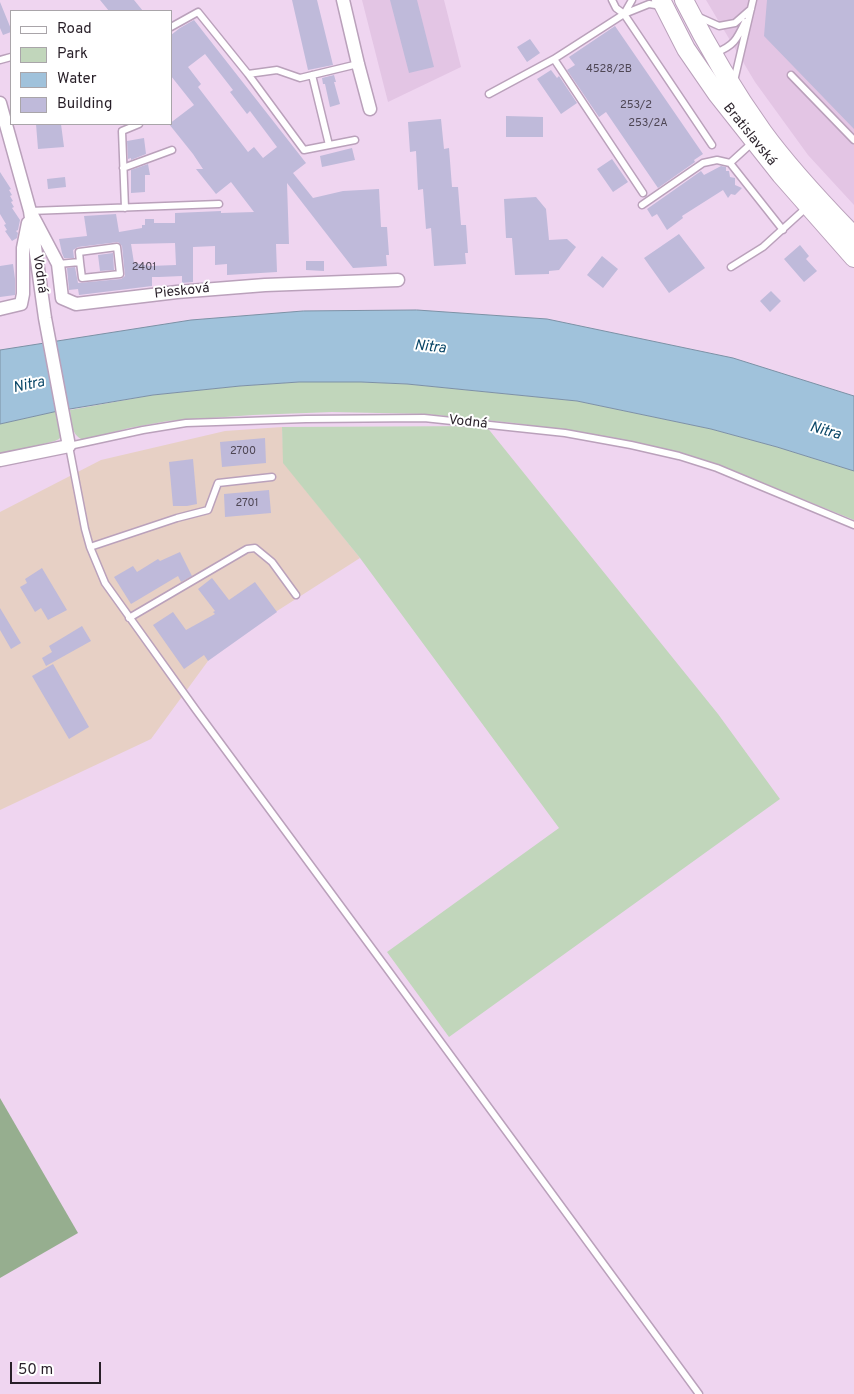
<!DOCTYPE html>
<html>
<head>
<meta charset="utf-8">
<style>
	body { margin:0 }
	#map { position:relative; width:854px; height:1394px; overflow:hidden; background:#efd5f0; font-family:Overpass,sans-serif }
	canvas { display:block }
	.legend { position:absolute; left:10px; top:10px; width:162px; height:115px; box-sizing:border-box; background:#fff; border:1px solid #a9a5a9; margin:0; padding:6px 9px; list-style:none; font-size:15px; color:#281f28 }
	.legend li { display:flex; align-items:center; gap:10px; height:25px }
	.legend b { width:25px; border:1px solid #a9a5a9 }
	.scale { position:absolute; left:10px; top:1362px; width:91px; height:22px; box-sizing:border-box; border:2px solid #281f28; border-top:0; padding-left:6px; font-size:15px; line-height:18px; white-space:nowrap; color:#281f28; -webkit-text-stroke:4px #fff; paint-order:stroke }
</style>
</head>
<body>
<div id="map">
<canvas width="854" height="1394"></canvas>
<ul class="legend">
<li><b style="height:6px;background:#fff"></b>Road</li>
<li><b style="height:14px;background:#c1d6bb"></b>Park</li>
<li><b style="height:14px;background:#a0c2db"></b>Water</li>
<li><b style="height:14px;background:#bfbada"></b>Building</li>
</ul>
<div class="scale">50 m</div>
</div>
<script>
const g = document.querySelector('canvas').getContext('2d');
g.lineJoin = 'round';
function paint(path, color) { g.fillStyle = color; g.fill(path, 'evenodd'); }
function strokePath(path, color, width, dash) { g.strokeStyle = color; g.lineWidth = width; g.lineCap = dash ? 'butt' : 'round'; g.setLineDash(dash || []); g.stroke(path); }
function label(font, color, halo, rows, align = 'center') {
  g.font = font + ' Overpass,sans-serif'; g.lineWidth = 4; g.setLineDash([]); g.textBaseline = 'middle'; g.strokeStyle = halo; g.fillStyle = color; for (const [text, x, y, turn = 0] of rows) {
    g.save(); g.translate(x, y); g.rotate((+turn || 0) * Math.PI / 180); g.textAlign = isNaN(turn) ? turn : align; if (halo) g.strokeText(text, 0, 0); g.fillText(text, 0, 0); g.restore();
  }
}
paint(new Path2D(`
	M 362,0 L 444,0 L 461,67 L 388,102 Z
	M 706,0 L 854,0 L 854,205 L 808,155 L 755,82 Z`), '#e3c5e4');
paint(new Path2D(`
	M 282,427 L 284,463 L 360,558 L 216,650 L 151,739 L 0,810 L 0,512 L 101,460 L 225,431 Z`), '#e7d0c5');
paint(new Path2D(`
	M 299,382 L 361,382 L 407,384 L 577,401 L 711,429 L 777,447 L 854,471 L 854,520 L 710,462 L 679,452 L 611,437 L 514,423 L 426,414 L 332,412 L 253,415 L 168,421 L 129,428 L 83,440 C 70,434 72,422 70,410 L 153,395 L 240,386 Z
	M 58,411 L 62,435 L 59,439 L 55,441 L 0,455 L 0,424 Z
	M 486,426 L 718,714 L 780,799 L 449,1037 L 387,952 L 559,828 L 360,558 L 283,463 L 282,427 Z`), '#c1d6bb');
paint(new Path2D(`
	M 0,1098 L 78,1233 L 0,1278 Z`), '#96ae8f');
const water = new Path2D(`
	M 417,310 L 547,319 L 733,358 L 854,396 L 854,471 L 777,447 L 711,429 L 577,401 L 407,384 L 361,382 L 299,382 L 240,386 L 153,395 L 58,411 L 0,424 L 0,350 L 191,320 L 303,311 Z`);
paint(water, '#a0c2db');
strokePath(water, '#7c91a5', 1);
paint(new Path2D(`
	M 100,0 L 134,0 L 143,11 L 109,11 Z
	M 292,0 L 317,0 L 333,65 L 308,70 Z
	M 390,0 L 417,0 L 434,67 L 409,73 Z
	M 767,0 L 854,0 L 854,129 L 764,36 Z
	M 0,2 L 11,29 L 11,32 L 3,35 L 0,28 Z
	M 194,20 L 306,163 L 293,173 L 313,198 L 343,191 L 379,189 L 381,227 L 387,227 L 389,255 L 386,255 L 387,266 L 353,268 L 287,183 L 289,244 L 276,244 L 277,272 L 227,275 L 227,264 L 215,265 L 215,246 L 193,247 L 193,282 L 182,283 L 182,276 L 159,277 L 152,277 L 152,286 L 79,295 L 78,289 L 69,290 L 67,268 L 75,267 L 78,283 L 121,279 L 125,276 L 122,246 L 118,242 L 78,247 L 73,250 L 74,258 L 64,258 L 62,253 L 59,239 L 87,236 L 84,216 L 116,214 L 119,232 L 142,228 L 142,225 L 145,225 L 145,219 L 154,219 L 154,223 L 175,223 L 175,213 L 221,211 L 221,213 L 254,212 L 231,182 L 216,194 L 196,169 L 203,169 L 193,154 L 169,124 L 194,105 L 171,76 L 171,35 L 180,28 ZM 205,54 L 233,90 L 230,92 L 247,114 L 250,111 L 277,147 L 263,158 L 254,147 L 248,152 L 198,87 L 201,84 L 188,67 ZM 175,243 L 176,265 L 150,266 L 134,263 L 131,244 Z
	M 615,26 L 703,154 L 694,160 L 695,162 L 658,188 L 606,112 L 599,117 L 567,70 L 575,65 L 569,57 Z
	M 530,39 L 540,53 L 527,62 L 517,47 Z
	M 551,70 L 557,78 L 559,76 L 577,103 L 561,114 L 537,79 Z
	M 334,75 L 336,82 L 334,82 L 340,104 L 330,107 L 325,84 L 323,84 L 322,78 Z
	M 506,116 L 543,117 L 543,137 L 506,137 Z
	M 441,119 L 444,149 L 449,148 L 452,187 L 458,187 L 461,225 L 466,225 L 468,253 L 465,253 L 466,264 L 434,266 L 431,228 L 426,229 L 423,189 L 418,190 L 416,151 L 410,152 L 408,122 Z
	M 36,124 L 61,124 L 64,147 L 38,149 Z
	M 144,138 L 146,154 L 131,160 L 131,158 L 128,159 L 127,141 Z
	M 352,148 L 355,160 L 322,167 L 320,156 Z
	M 612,159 L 628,182 L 613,192 L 597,169 Z
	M 148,164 L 150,175 L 145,175 L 145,192 L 131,193 L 131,170 Z
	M 721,166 L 726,167 L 726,171 L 729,171 L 730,177 L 735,178 L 735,185 L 742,188 L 735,195 L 731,194 L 728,198 L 723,190 L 682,216 L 683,218 L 667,230 L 657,214 L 652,217 L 647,209 L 701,171 L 704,175 Z
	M 0,172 L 11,189 L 9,190 L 12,195 L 10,196 L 13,201 L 11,202 L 14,207 L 12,208 L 20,220 L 18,230 L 16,231 L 18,233 L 17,238 L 12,241 L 5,231 L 7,230 L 4,225 L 6,224 L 0,214 Z
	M 65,177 L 66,187 L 48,189 L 47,179 Z
	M 536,197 L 546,209 L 549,240 L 567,239 L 576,247 L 559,270 L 549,271 L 549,274 L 515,275 L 512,238 L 506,238 L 504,199 Z
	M 679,234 L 705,268 L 669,293 L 644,258 Z
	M 800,245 L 809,256 L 806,259 L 817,271 L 804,282 L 784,259 Z
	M 113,253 L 114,270 L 100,271 L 98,255 Z
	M 602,256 L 618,269 L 603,288 L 587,275 Z
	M 306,261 L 324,261 L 324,271 L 306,270 Z
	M 13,264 L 15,279 L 15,295 L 0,297 L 0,266 Z
	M 771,291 L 781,301 L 770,312 L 760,301 Z
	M 265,438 L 266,463 L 222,467 L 220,442 Z
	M 193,459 L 197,504 L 187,506 L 173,506 L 169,462 Z
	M 269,490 L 271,513 L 225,517 L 224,494 Z
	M 180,552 L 192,576 L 181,582 L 178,576 L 131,604 L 114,577 L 133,566 L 137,572 L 158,559 L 160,561 Z
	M 42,568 L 67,610 L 48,620 L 41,608 L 35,612 L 20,587 L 27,583 L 25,579 Z
	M 212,578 L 229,600 L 255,582 L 277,612 L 208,661 L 204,655 L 184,669 L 153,625 L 173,612 L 186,630 L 215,614 L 213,612 L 215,611 L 198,589 Z
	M 0,608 L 21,643 L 11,649 L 0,630 Z
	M 82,626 L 91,641 L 46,666 L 42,658 L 52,652 L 49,646 Z
	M 53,664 L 89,727 L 69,739 L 32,676 Z`), '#bfbada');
const service = new Path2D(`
	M 612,0 L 616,8 L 624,14 L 712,145
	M 624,14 L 632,0
	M 699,17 L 719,26 L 735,23 L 751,9
	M 171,27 L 198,12 L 248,74 L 277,70 L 300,78 L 358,64
	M 715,53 C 734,46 737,39 745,22
	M 0,60 L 11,57
	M 248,74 L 304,150 L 355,140
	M 312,75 L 329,145
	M 791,75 L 854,140
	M 734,81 L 753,0
	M 489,94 L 554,59
	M 753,142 L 730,163 L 783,230
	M 123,168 L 172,150
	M 643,193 L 554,59 L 624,14 L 649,4 L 662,6
	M 642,205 L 703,163 L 717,160 L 730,163
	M 125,208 L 122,131 L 139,124
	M 30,211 L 219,204
	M 58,264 L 80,262 L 79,252 L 117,247 L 120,274 L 82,278 L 80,262
	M 731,267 L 763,247 L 807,207
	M 90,547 L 177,518 L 208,510 L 218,483 L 272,477
	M 129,618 L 247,549 L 255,548 L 272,562 L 296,595
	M 699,1394 L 385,966 L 196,710 L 105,583 L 90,547 L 85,529 L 69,446 L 143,430 L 186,423 L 306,419 L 424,418 L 565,433 L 631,445 L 679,456 L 717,468 L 854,525`);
const minor = new Path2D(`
	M 343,0 L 358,64 L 370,109
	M 0,103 L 30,211 L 45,318 L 69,446 L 0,460
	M 30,211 L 58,264 L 62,298 L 76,304 L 177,292 L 265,285 L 398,280
	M 0,309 L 21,304 L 23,294 L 23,248 L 28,223`);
const secondary = new Path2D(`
	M 661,0 L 686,49 L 717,94 L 781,175 L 854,258
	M 684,0 C 707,46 733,90 763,132 C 790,169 822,203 854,236`);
strokePath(service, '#baa1bb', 9);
strokePath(minor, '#baa1bb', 15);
strokePath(secondary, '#baa1bb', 20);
strokePath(service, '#fff', 6);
strokePath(minor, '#fff', 12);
strokePath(secondary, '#fff', 18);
label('11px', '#4e4654', null, [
	["4528/2B",609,70],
	["253/2",636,106],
	["253/2A",648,124],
	["2401",144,268],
	["2700",243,452],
	["2701",247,504]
]);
label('14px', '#281f28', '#fff', [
	["Bratislavská",749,135,51],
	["Vodná",39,274,82],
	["Piesková",182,292,-6],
	["Vodná",468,423,6]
]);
label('italic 15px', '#0a4768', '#fff', [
	["Nitra",430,348,6],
	["Nitra",29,386,-12],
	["Nitra",825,432,16]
]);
</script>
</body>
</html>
